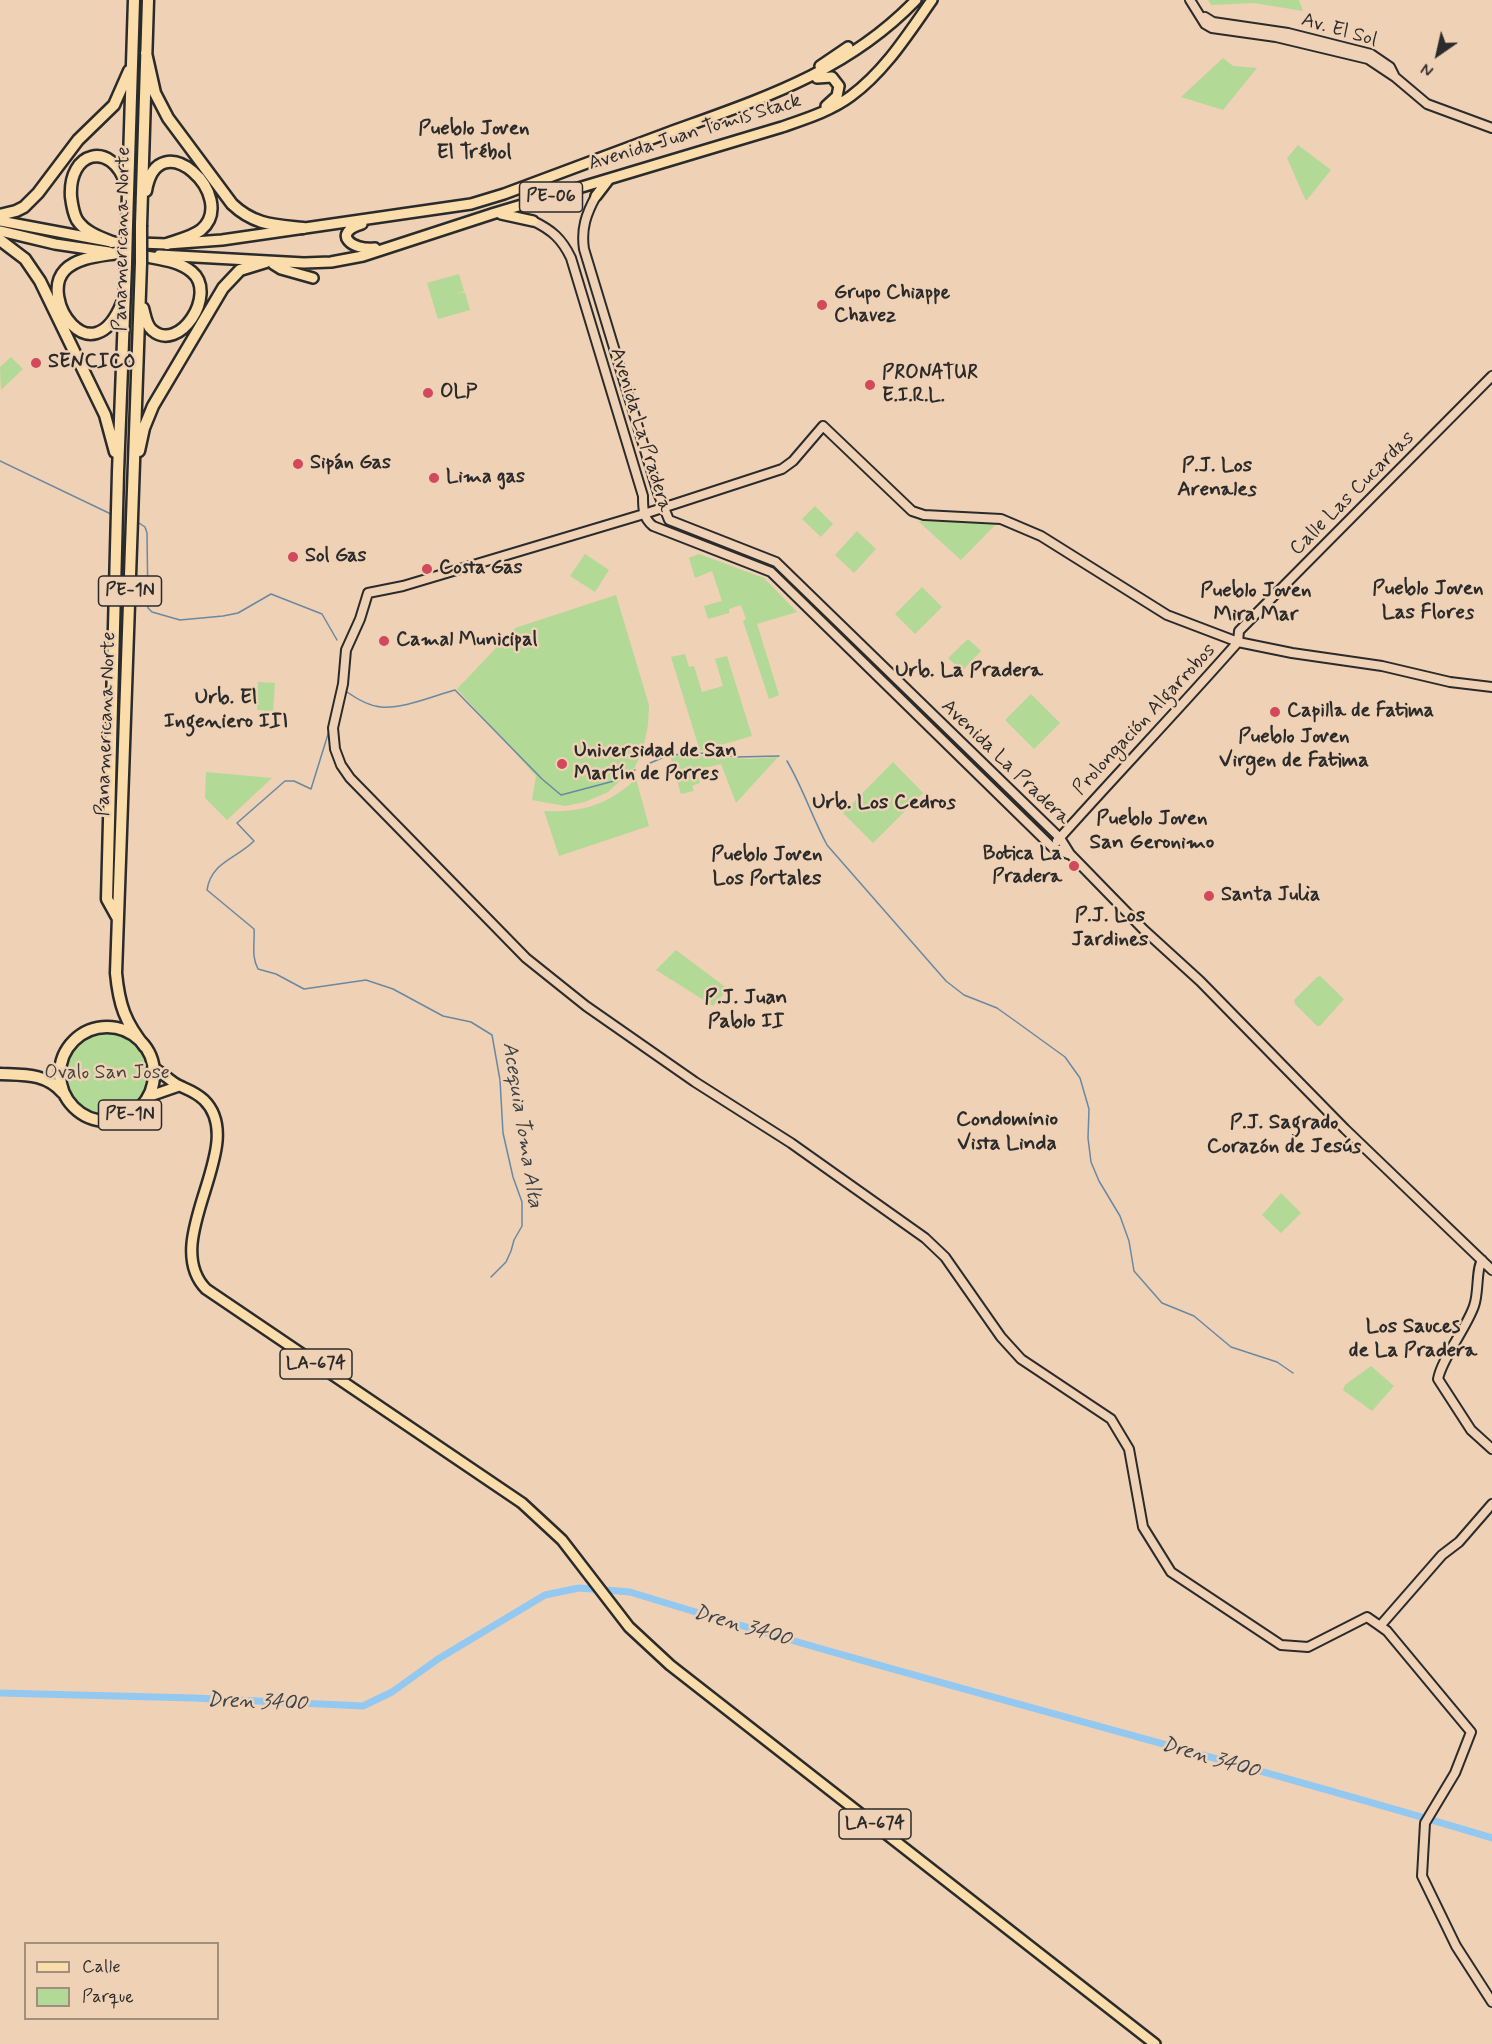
<!DOCTYPE html>
<html>
<head>
<meta charset="utf-8">
<style>
	body { margin:0 }
	#map { position:relative; width:1492px; height:2044px; overflow:hidden; background:#efd1b5; font-family:Mynerve,sans-serif }
	canvas { display:block }
	.legend { position:absolute; left:24px; top:1942px; width:195px; height:78px; box-sizing:border-box; background:#efd1b5; border:2px solid #a18f7e; margin:0; padding:8px 10px; list-style:none; font-size:18px; color:#2b2b2b }
	.legend li { display:flex; align-items:center; gap:12px; height:30px }
	.legend b { width:30px; border:2px solid #a18f7e }
	.north { position:absolute; left:1408px; top:24px; width:60px; height:60px; -webkit-text-stroke:4px #efd1b5; paint-order:stroke; rotate:214deg; font-size:16px; font-weight:700; line-height:24px; text-align:center; color:#2b2b2b }
	.north::after { content:''; display:block; margin:auto; width:21px; height:27px; background:#2b2b2b; clip-path:polygon(50% 0,100% 100%,50% 72%,0 100%) }
</style>
</head>
<body>
<div id="map">
<canvas width="1492" height="2044"></canvas>
<ul class="legend">
<li><b style="height:8px;background:#faddab"></b>Calle</li>
<li><b style="height:16px;background:#b2d995"></b>Parque</li>
</ul>
<div class="north">N</div>
</div>
<script>
const g = document.querySelector('canvas').getContext('2d');
g.lineJoin = 'round';
function paint(path, color) { g.fillStyle = color; g.fill(path, 'evenodd'); }
function strokePath(path, color, width, dash) { g.strokeStyle = color; g.lineWidth = width; g.lineCap = dash ? 'butt' : 'round'; g.setLineDash(dash || []); g.stroke(path); }
function label(font, color, halo, rows, align = 'center') {
  g.font = font + ' Mynerve,sans-serif'; g.lineWidth = 5; g.setLineDash([]); g.textBaseline = 'middle'; g.strokeStyle = halo; g.fillStyle = color; for (const [text, x, y, turn = 0] of rows) {
    g.save(); g.translate(x, y); g.rotate((+turn || 0) * Math.PI / 180); g.textAlign = isNaN(turn) ? turn : align; if (halo) g.strokeText(text, 0, 0); g.fillText(text, 0, 0); g.restore();
  }
}
paint(new Path2D(`
	M 1208,0 L 1299,0 L 1303,11 L 1254,3 L 1211,5 Z
	M 1223,58 L 1233,66 L 1257,68 L 1223,110 L 1181,97 Z
	M 1298,145 L 1331,170 L 1306,201 L 1287,158 Z
	M 459,274 L 464,291 L 454,295 L 465,292 L 470,310 L 438,319 L 427,283 Z
	M 11,357 L 23,369 L 1,390 L 0,367 Z
	M 815,506 L 833,524 L 821,537 L 802,519 Z
	M 942,519 L 996,522 L 996,524 L 961,560 L 918,521 L 940,522 Z
	M 857,531 L 876,549 L 854,573 L 835,555 Z
	M 585,554 L 609,570 L 595,592 L 570,576 Z
	M 699,554 L 764,578 L 797,612 L 757,624 L 779,695 L 769,699 L 743,621 L 746,619 L 741,605 L 729,609 L 729,613 L 708,619 L 704,606 L 722,601 L 712,571 L 695,578 L 689,558 Z
	M 922,587 L 942,607 L 915,634 L 895,614 Z
	M 616,595 L 649,705 L 648,725 L 643,749 L 635,767 L 608,792 L 585,802 L 565,806 L 532,800 L 536,776 L 457,689 L 515,628 Z
	M 968,639 L 981,651 L 962,671 L 948,658 Z
	M 685,654 L 689,667 L 694,666 L 702,692 L 723,686 L 715,659 L 727,656 L 752,736 L 700,751 L 671,657 Z
	M 258,682 L 275,683 L 273,711 L 257,710 Z
	M 1031,694 L 1060,723 L 1034,749 L 1005,720 Z
	M 691,755 L 749,759 L 778,757 L 736,803 L 721,764 L 696,770 L 700,783 L 692,786 L 694,791 L 681,794 L 670,756 Z
	M 893,762 L 923,793 L 873,843 L 843,813 Z
	M 206,772 L 272,778 L 227,820 L 205,798 Z
	M 636,779 L 649,826 L 559,856 L 544,811 C 582,813 607,805 636,779 Z
	M 676,950 L 728,989 L 713,1006 L 656,970 Z
	M 1320,976 L 1344,999 L 1320,1026 L 1317,1026 L 1295,1004 L 1294,1000 L 1317,977 Z
	M63 1074a44 44 0 1 1 88 0a44 44 0 1 1-88 0Z
	M 1281,1193 L 1301,1213 L 1281,1233 L 1262,1215 Z
	M 1371,1366 L 1394,1386 L 1372,1411 L 1343,1390 L 1345,1385 Z`), '#b2d995');
strokePath(new Path2D(`
	M 0,461 L 113,515
	M 139,523 L 145,527 L 147,533 L 148,608 L 152,612 L 180,620 L 223,616 L 238,613 L 271,594 L 322,614 L 337,640
	M 347,692 C 357,699 368,706 381,707 C 403,709 433,696 455,690 L 542,779 L 561,795 L 614,781 L 635,770
	M 329,731 L 311,789 L 294,781 L 285,781 L 237,823 L 254,841 C 236,859 211,862 207,890 L 254,929 C 255,944 251,956 258,969 L 276,974 L 304,989 L 366,980 L 393,989 L 443,1016 L 471,1022 L 492,1035 L 500,1080 L 503,1133 L 513,1177 L 522,1202 L 522,1226 L 514,1240 L 511,1251 L 506,1262 L 491,1277
	M 670,755 L 707,753 L 736,757 L 779,756
	M 787,761 C 803,788 812,817 827,845 L 946,981 L 964,995 L 997,1008 L 1018,1023 L 1065,1057 L 1080,1078 L 1089,1109 L 1088,1138 L 1091,1162 L 1099,1181 L 1120,1216 L 1129,1241 L 1134,1271 L 1162,1303 L 1194,1316 L 1231,1347 L 1277,1362 L 1293,1373
	M 648,764 L 664,757`), '#6989a2', 1.5);
strokePath(new Path2D(`
	M 0,1693 L 194,1698 L 363,1706 L 392,1692 L 438,1659 L 545,1595 L 579,1588 L 630,1592 C 915,1680 1206,1752 1492,1838`), '#93c8f1', 7);
const tertiary = new Path2D(`
	M 1190,0 L 1205,24 L 1212,28 L 1276,37 L 1368,59 L 1395,77 L 1427,104 L 1492,128
	M 1205,17 L 1213,22 L 1288,33 L 1371,54 L 1390,67 L 1394,75
	M 596,196 C 586,214 581,229 584,249 L 658,493 L 669,520 L 776,562 L 1060,838 L 1070,854 L 1144,930 L 1200,981 L 1345,1129 L 1492,1270
	M 533,221 C 552,230 562,239 571,258 L 643,496 C 643,509 643,518 653,526 L 771,572 L 1052,847 L 1068,854
	M 1057,841 C 1117,774 1179,709 1238,642 L 1239,631 L 1492,376
	M 1482,1260 C 1476,1269 1479,1293 1474,1306 C 1466,1329 1442,1358 1438,1379 L 1471,1430 L 1492,1449
	M 1492,1504 L 1459,1542 L 1442,1555 L 1380,1626 L 1387,1631 L 1471,1732 L 1455,1773 L 1425,1823 L 1422,1876 L 1456,1946 L 1492,2002
	M 1380,1626 L 1367,1617 L 1308,1647 L 1281,1645 L 1171,1572 L 1143,1527 L 1129,1449 L 1111,1419 L 1021,1359 L 1001,1337 L 945,1257 L 925,1238 L 791,1143 L 695,1082 L 586,1006 L 526,958 L 350,778 L 341,765 L 335,749 L 333,728 L 343,684 L 346,650 L 360,619 L 368,593 L 403,586 L 644,514 L 782,469 L 793,461 L 823,426 L 912,511 L 924,515 L 1001,519 L 1041,536 L 1167,615 L 1238,642 L 1292,653 L 1382,666 L 1450,682 L 1492,687`);
const primary = new Path2D(`
	M 820,66 L 848,47
	M 817,78 L 832,77 L 839,86 L 837,96 L 826,106
	M 596,196 L 609,179
	M 501,214 L 533,221
	M 0,221 L 112,242 L 167,244 L 222,240 L 471,204 L 504,194 C 559,173 615,153 670,132 C 761,99 847,72 916,0
	M 362,224 C 331,233 352,251 375,248
	M 0,231 L 55,244 L 109,252
	M 159,255 L 304,263 L 331,262 L 363,256 L 495,213 L 782,127 C 805,119 831,111 851,96 C 885,71 908,34 932,0
	M 273,264 L 281,269 L 313,278
	M 153,1068 C 163,1072 170,1082 180,1086 C 189,1090 197,1093 204,1100 C 250,1145 158,1240 206,1289 L 522,1503 L 562,1540 L 629,1627 L 670,1665 L 1155,2044
	M 143,1104 L 153,1095 L 179,1086`);
const trunk = new Path2D(`
	M 146,53 L 155,93 L 168,118 L 232,204 C 254,225 274,225 303,228
	M 146,191 C 158,120 240,197 201,230 C 192,237 178,240 167,244
	M 0,215 L 16,211 L 24,207 L 38,193 L 78,140 L 114,105 L 129,71
	M 127,225 L 134,0
	M 141,225 L 148,0
	M 0,240 L 25,259 L 40,281 L 105,415 L 115,452
	M 112,242 C 99,237 85,232 77,220 C 73,213 72,205 71,197 C 68,151 111,140 126,184
	M 117,253 C 100,256 78,257 65,270 C 38,298 92,377 122,303
	M 135,254 C 154,259 177,259 192,272 C 218,294 179,354 152,330 C 146,325 145,315 143,308
	M 141,263 L 116,973 C 119,1005 125,1022 145,1047
	M 139,451 L 144,428 L 153,406 L 223,288 L 240,270 L 266,262
	M 117,917 L 107,899 L 118,472 L 126,263
	M60 1074a47 47 0 1 1 94 0a47 47 0 1 1-94 0Z
	M 0,1074 C 24,1075 46,1073 63,1093`);
strokePath(tertiary, '#2b2b2b', 12);
strokePath(primary, '#2b2b2b', 14);
strokePath(trunk, '#2b2b2b', 15);
strokePath(tertiary, '#efd1b5', 8);
strokePath(primary, '#faddab', 9);
strokePath(trunk, '#faddab', 10);
const trunkBridge = new Path2D(`
	M 126,263 L 127,225
	M 141,263 L 141,225`);
strokePath(trunkBridge, '#2b2b2b', 15, []);
strokePath(trunkBridge, '#faddab', 10);
for (const [x, y, r, color] of [
	[822,305,6,"#d1495b"],
	[36,363,6,"#d1495b"],
	[870,385,6,"#d1495b"],
	[428,393,6,"#d1495b"],
	[298,464,6,"#d1495b"],
	[434,478,6,"#d1495b"],
	[293,557,6,"#d1495b"],
	[427,569,6,"#d1495b"],
	[384,641,6,"#d1495b"],
	[1275,712,6,"#d1495b"],
	[562,764,6,"#d1495b"],
	[1074,866,6,"#d1495b"],
	[1209,896,6,"#d1495b"]
]) { const dot = new Path2D(); dot.arc(x, y, r, 0, 2 * Math.PI); g.fillStyle = color; g.fill(dot); strokePath(dot, '#efd1b5', 2); }
for (const [x, y, w] of [
	[551,197,63],
	[130,591,63],
	[130,1115,63],
	[316,1364,72],
	[875,1824,72]
]) { const box = new Path2D(); box.roundRect(x - w / 2, y - 15, w, 30, 4.5); g.fillStyle = '#efd1b5'; g.fill(box); strokePath(box, '#2b2b2b', 1.5); }
label('bold 18px', '#2b2b2b', null, [
	["PE-06",551,197],
	["PE-1N",130,591],
	["PE-1N",130,1115],
	["LA-674",316,1364],
	["LA-674",875,1824]
]);
label('20px', '#2b2b2b', '#efd1b5', [
	["Av. El Sol",1339,31,16],
	["Avenida Juan Tomis Stack",695,133,-17],
	["Panamericana Norte",123,239,-89],
	["Avenida La Pradera",640,430,73],
	["Calle Las Cucardas",1353,494,-45],
	["Prolongación Algarrobos",1145,720,-47],
	["Panamericana Norte",107,724,-88],
	["Avenida La Pradera",1005,763,44]
]);
label('bold 20px', '#2b2b2b', '#efd1b5', [
	["Grupo Chiappe",834,294],
	["Chavez",834,317],
	["SENCICO",48,363],
	["PRONATUR",882,374],
	["E.I.R.L.",882,397],
	["OLP",440,393],
	["Sipán Gas",310,464],
	["Lima gas",446,478],
	["Sol Gas",305,557],
	["Costa Gas",439,569],
	["Camal Municipal",396,641],
	["Capilla de Fatima",1287,712],
	["Universidad de San",574,752],
	["Martín de Porres",574,775],
	["Botica La",1062,855,"right"],
	["Pradera",1062,878,"right"],
	["Santa Julia",1221,896]
], 'left');
label('20px', '#3f453b', '#efd1b5', [
	["Ovalo San Jose",107,1074]
]);
label('bold 21px', '#2b2b2b', '#efd1b5', [
	["Pueblo Joven",474,130],
	["El Trébol",474,154],
	["P.J. Los",1217,467],
	["Arenales",1217,491],
	["Pueblo Joven",1428,590],
	["Las Flores",1428,614],
	["Pueblo Joven",1256,592],
	["Mira Mar",1256,616],
	["Urb. La Pradera",969,672],
	["Urb. El",226,699],
	["Ingeniero III",226,723],
	["Pueblo Joven",1294,738],
	["Virgen de Fatima",1294,762],
	["Urb. Los Cedros",884,804],
	["Pueblo Joven",1152,820],
	["San Geronimo",1152,844],
	["Pueblo Joven",767,856],
	["Los Portales",767,880],
	["P.J. Los",1110,917],
	["Jardines",1110,941],
	["P.J. Juan",746,999],
	["Pablo II",746,1023],
	["Condominio",1007,1121],
	["Vista Linda",1007,1145],
	["P.J. Sagrado",1284,1124],
	["Corazón de Jesús",1284,1148],
	["Los Sauces",1413,1328],
	["de La Pradera",1413,1352]
]);
label('italic 21px', '#3b4349', '#efd1b5', [
	["Acequia Toma Alta",521,1125,81],
	["Dren 3400",742,1627,16],
	["Dren 3400",257,1703,2],
	["Dren 3400",1210,1759,16]
]);
</script>
</body>
</html>
